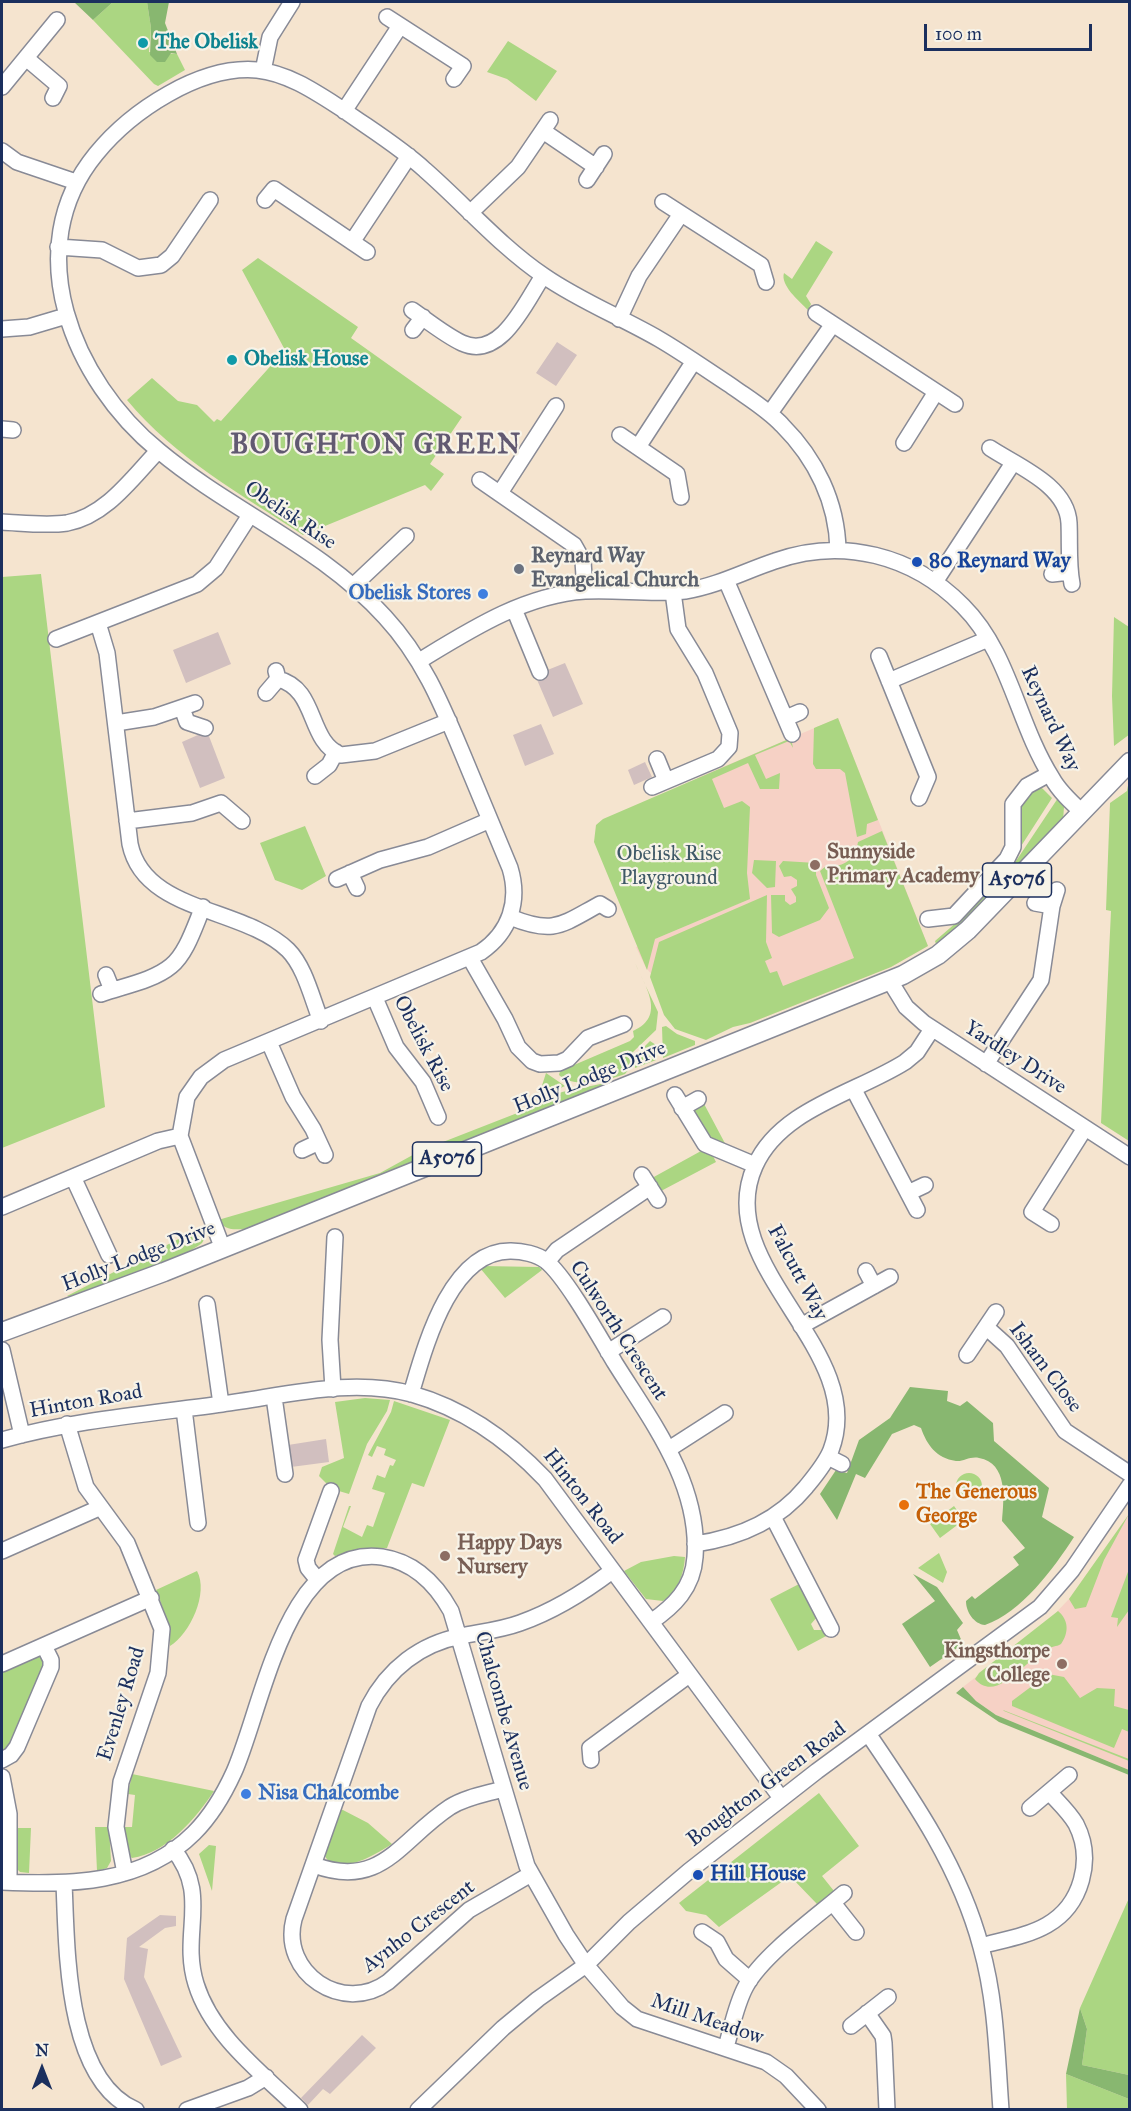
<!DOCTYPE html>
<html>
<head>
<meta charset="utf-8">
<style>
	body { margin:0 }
	#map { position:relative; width:1131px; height:2111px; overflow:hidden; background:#f5e4cf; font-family:"IM FELL Great Primer",serif }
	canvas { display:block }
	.frame { position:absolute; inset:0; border:3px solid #1b2f5e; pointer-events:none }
	.north { position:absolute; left:12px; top:2039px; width:60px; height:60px; -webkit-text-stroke:4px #f7f3e8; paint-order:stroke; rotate:0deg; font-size:16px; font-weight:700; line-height:24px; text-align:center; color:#1b2f5e }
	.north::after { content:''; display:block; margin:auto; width:21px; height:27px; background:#1b2f5e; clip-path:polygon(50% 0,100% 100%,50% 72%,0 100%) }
	.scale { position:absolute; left:924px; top:24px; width:168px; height:27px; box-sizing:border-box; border:3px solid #1b2f5e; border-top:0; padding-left:8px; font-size:18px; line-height:21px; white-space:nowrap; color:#1b2f5e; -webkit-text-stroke:4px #f7f3e8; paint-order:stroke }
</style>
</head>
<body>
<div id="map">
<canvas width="1131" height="2111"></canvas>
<div class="frame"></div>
<div class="north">N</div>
<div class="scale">100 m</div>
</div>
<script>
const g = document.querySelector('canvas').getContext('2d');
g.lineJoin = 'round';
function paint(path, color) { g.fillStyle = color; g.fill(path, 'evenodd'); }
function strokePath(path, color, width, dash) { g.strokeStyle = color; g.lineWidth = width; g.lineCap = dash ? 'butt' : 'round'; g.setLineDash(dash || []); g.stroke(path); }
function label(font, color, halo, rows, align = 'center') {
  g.font = font + ' "IM FELL Great Primer",serif'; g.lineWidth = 4.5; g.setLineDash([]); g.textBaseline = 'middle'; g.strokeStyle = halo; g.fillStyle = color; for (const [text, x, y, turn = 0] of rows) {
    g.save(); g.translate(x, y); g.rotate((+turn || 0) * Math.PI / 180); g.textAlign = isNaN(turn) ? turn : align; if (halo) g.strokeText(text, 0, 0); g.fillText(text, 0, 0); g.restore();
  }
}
paint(new Path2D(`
	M 838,718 L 928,946 L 891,967 L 750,1023 L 697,1024 L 646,968 L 636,947 L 747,900 L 697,778 Z
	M 1129,1514 L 1129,1770 L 996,1715 L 976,1701 L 963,1687 L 1048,1621 L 1069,1599 Z`), '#f6d1c5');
paint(new Path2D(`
	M 557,342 L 577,355 L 556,386 L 536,373 Z
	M 218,632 L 231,664 L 186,683 L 173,650 Z
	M 565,663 L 583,704 L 553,717 L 535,675 Z
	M 541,724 L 554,754 L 525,766 L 513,735 Z
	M 207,731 L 225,778 L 200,788 L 182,742 Z
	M 645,762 L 652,777 L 634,785 L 628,770 Z
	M 326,1439 L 329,1462 L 291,1467 L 288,1445 Z
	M 160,1915 L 176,1916 L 176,1926 L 165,1928 L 139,1947 L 148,1949 L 144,1977 L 182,2057 L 161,2066 L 124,1979 L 127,1938 Z
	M 362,2035 L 376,2048 L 330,2094 L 323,2089 L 308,2105 L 301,2098 Z`), '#d1bfbf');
paint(new Path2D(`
	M 113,2 L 147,2 L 151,28 L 149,52 L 177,54 L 185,70 L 158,86 L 154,84 L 93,20 Z
	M 508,41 L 557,71 L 536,101 L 507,79 L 487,72 Z
	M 816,241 L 833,252 L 806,296 L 811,304 L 808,310 C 799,301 780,285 784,273 L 792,279 Z
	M 258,258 L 358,327 L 351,338 L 462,417 L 430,464 L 444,474 L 431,491 L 425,485 L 303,535 C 242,495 174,457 127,400 L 152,378 L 178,401 L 197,405 L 214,422 L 217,419 L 221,421 L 285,350 L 242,270 Z
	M 41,574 L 105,1107 L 2,1148 L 2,577 Z
	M 1114,617 L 1129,627 L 1130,734 L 1114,746 L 1112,696 Z
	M 838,718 L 878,820 L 867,824 L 866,834 L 857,837 L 845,773 L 840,769 L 816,769 L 813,764 L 814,728 Z
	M 791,738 L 793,748 L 789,741 L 755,755 L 766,779 L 780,773 L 779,789 L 760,789 L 748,763 L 712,779 L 724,808 L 742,801 L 750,807 L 747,873 L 750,899 L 655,939 L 647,970 L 594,842 L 596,825 L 603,819 Z
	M 1129,780 L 1129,1141 L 1101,1123 L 1111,911 L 1106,910 L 1110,803 L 1127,791 Z
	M 1041,787 L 1052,798 L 1016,854 C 1016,825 1009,800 1041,787 Z
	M 1058,798 L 1064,807 L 1063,821 L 988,901 L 937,947 L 935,941 L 965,915 L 1014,864 Z
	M 305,826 L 326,876 L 302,890 L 275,880 L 260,843 Z
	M 882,831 L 928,946 L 891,967 L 750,1023 L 733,1027 L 706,1040 L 675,1029 L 664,1015 L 650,977 L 659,942 L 767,895 L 766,942 L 772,958 L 765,961 L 770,973 L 777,971 L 783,986 L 854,958 L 820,871 L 826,866 C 844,868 855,859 858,842 Z
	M 754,860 L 776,861 L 775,887 L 767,888 L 752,873 Z
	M 783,861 L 816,863 L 816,875 L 829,908 L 820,920 L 779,937 L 772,933 L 771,895 L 785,895 L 785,901 L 790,905 L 796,902 L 796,897 L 791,889 L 797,886 L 797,880 L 791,876 L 784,877 L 779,866 Z
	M 634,961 L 658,1012 L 656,1030 L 633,1052 L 630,1068 L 625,1074 C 607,1081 575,1089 559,1075 L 560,1071 L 630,1041 L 634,1037 L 633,1031 C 667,1016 645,986 634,961 Z
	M 666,1026 L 677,1034 L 695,1041 L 695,1045 L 663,1058 L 662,1027 Z
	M 650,1041 L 656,1045 L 656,1060 L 635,1068 L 634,1057 Z
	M 546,1073 L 565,1086 L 538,1098 Z
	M 610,1082 L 612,1085 L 287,1215 C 269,1221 230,1241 218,1220 L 380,1173 L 420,1151 L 525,1110 L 562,1092 Z
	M 703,1102 L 728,1149 L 706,1139 L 694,1114 L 695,1108 Z
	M 701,1151 L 713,1156 L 716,1162 L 661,1191 L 652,1178 Z
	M 206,1225 L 205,1238 L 202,1243 C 178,1261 93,1300 67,1296 Z
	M 482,1266 L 539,1267 L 542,1270 L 505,1298 L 480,1268 Z
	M 365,1398 L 390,1400 L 387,1411 L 367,1444 L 349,1494 L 332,1489 L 319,1476 L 322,1467 L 344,1458 L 335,1402 Z
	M 394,1401 L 450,1420 L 424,1487 L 412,1483 L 387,1548 L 361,1548 L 335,1556 L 333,1554 L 349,1506 L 351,1506 L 343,1527 L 362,1537 L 367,1525 L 373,1527 L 385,1493 L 372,1489 L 377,1475 L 385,1478 L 390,1465 L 393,1466 L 396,1460 L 384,1455 L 386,1449 L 377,1446 L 372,1457 L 368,1455 L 391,1412 Z
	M956 1486a13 13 0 1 1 26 0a13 13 0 1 1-26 0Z
	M 954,1506 L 964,1520 L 940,1538 L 930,1524 Z
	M 1129,1514 L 1104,1560 L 1086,1607 L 1075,1609 L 1069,1599 Z
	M 939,1553 L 947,1572 L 943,1583 L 918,1568 Z
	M 674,1556 L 685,1557 C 684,1574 678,1591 663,1601 L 646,1599 L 624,1571 L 641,1562 Z
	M 1129,1569 L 1129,1610 L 1117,1627 L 1118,1618 L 1111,1617 Z
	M 197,1571 C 209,1593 190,1634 170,1646 L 169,1624 L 156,1590 Z
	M 801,1583 L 817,1617 L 811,1624 L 814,1630 L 823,1630 L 828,1635 L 798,1651 L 770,1599 Z
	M 1058,1611 C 1069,1620 1069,1633 1061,1644 C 1056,1647 1052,1646 1047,1649 C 1027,1658 997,1705 975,1679 L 979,1673 Z
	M 41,1654 L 47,1660 L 11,1747 L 2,1753 L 2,1671 Z
	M 1048,1674 L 1064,1677 L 1080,1698 L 1097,1688 L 1115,1689 L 1114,1706 L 1129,1710 L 1129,1732 L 1122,1729 L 1114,1748 L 1012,1706 L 1012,1701 Z
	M 1003,1710 L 1129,1759 L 1129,1761 L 1004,1711 Z
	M 132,1774 L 214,1791 C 196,1818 167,1853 132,1858 L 127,1854 L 124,1827 L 132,1827 L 135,1795 L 128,1794 Z
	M 819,1793 L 859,1846 L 822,1876 L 834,1891 L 817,1904 L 790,1876 L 719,1927 L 706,1915 L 686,1911 L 679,1903 Z
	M 341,1809 L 368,1823 L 392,1844 C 378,1853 336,1879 325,1856 Z
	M 95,1827 L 109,1827 L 111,1861 L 107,1868 L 97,1871 Z
	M 16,1828 L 31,1828 L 29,1873 L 20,1872 L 16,1868 Z
	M 209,1845 L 216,1846 L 212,1891 L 199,1854 Z
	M 1129,1898 L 1129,2075 L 1082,2065 L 1087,2029 L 1080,2008 Z
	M 1066,2074 L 1129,2099 L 1129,2109 L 1067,2109 Z`), '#abd682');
paint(new Path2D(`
	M 74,2 L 113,2 L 93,20 Z
	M 147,2 L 169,2 L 165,23 L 177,54 L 171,53 L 165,62 L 157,62 L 150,55 L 151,28 Z
	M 910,1387 L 948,1391 L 947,1401 L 960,1406 L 967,1401 L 993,1423 L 994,1441 L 1049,1488 L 1042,1517 L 1074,1537 C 1054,1568 1021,1613 985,1625 C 974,1624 966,1612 966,1601 L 972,1596 L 975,1599 L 1019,1565 L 1013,1557 L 1025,1548 L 1002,1521 C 1004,1499 1008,1463 979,1458 C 970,1456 963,1462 956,1461 C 936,1458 927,1445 921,1428 L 914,1425 L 892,1434 L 865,1478 L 856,1474 L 837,1520 L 820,1494 L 836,1470 L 847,1473 L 859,1440 L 890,1418 Z
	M 913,1574 L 937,1587 L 963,1623 L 957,1630 L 963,1644 L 930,1667 L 902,1624 L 935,1601 Z
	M 963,1687 L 976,1701 L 996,1715 L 1129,1770 L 1129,1775 L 999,1722 L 956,1693 Z
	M 1080,2008 L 1087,2029 L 1082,2065 L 1129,2075 L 1129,2099 L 1066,2074 Z`), '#88b770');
const minor = new Path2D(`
	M 387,17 L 463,66 L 454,79
	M 26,58 L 59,86 L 53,98
	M 263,71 L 270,37 L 292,2
	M 2,87 L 57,20
	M 344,111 L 400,26
	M 543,131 L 596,167
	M 2,151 L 17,162 L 76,182
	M 587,180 L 604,154
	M 265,200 L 274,189 L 367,252
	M 663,202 L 761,265 L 766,282
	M 470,213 L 518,167 L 550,120
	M 352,242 L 409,156
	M 58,247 L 102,250 L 138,268 L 161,265 L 172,256 L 210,200
	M 412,310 C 428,321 445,335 462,343 C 501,361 526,301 543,276
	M 816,313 L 955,404
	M 619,319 L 639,276 L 681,214
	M 2,329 L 29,327 L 66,316
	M 413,330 L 423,317
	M 770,413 L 833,324
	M 2,429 L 13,430
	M 620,435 L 677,474 L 681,497
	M 904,443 L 936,392
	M 638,447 L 694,361
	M 990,448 C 1017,466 1067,485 1069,523 C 1070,543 1068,563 1072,584
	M 480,480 L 574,545 L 583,561 L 585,591
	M 500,493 L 556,406
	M 2,522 C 23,523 46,526 67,523 C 106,516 133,477 158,451
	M 1052,574 L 1070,572
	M 726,580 L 792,734
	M 935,582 L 1013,463
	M 353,586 L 406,536
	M 514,609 L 540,672
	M 98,623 L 107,653 L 130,844 C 144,913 244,907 288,950 C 305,967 312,999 321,1021
	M 56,639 L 197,584 L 216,568 L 250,515
	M 879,656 L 928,777 L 919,798
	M 419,661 C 470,630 524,595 585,591 C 618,589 652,595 685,591 C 717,586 745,571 775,561 C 842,537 913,555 963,606 C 1010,653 1017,723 1052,778 C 1059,791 1071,802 1082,812
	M 278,679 C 318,689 307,741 341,755 L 375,751 L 449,721
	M 889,681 L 988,639
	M 266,693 L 278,679 L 276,671
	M 182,708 L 187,722 L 205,728
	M 786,718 L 800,712
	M 116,723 L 154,717 L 195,703
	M 657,759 L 666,781
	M 315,776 L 329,765 L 336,752
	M 652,787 L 718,759 L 729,747 L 730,733 L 705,673 L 678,629 L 673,592
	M 127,821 L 192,813 L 221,803 L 242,821
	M 350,873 L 357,888
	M 337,879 L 380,860 L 428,847 L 490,820
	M 1035,903 L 1052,906
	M 510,917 C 554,935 561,925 600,904 L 608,909
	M 928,919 L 954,916 L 1007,859 L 1013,847 L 1013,804 L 1027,786 L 1049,774
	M 470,958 L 505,1019 L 518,1047 L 532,1061 L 540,1064 L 559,1063 L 568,1059 L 588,1038 L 624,1024
	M 106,975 L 112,990
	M 890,981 L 906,1007 L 924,1023 L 1130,1157
	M 101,994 C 123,986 153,981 171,966 C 187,953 195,925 203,907
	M 375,998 L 396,1047 L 423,1082 L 438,1117
	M 269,1042 L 293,1097 L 313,1129 L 325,1155
	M 986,1064 L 1041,980 L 1052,906 L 1057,890
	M 854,1090 L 917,1210
	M 675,1095 L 705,1144 L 755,1165
	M 682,1108 L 698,1099
	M 302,1150 L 319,1142
	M 642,1175 L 658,1200
	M 73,1177 L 109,1255
	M 908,1193 L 925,1185
	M 2,1207 L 158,1141 L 180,1136
	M 1051,1224 L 1032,1212 L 1085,1128
	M 223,1249 L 180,1136 L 187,1097 L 201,1077 L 224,1060 L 481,952 C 510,932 520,901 510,868 C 494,830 479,793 463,755 C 442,705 423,658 385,617 C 322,547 231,511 159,451 C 73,381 18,249 96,154 C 131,111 200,65 257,70 C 288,73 317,93 342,109 C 370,129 400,147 425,170 C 465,205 500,246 544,276 C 580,301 621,317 659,339 C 683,353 707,370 730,385 C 748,398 767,409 782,425 C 816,459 837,502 838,550
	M 547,1262 L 557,1250 L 650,1187
	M 866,1271 L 874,1286
	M 207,1304 L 221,1404
	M 801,1326 L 890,1277
	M 986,1327 L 1007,1346 L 1065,1431 L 1130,1474
	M 2,1350 L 22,1435
	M 608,1352 L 663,1317
	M 967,1355 L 996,1312
	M 333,1389 L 330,1340 L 335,1237
	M 411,1394 C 425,1347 450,1250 511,1251 C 522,1251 537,1254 546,1261 C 566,1277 600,1338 615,1363 C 652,1422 700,1484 695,1557 C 693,1588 674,1606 651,1622
	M 274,1397 L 285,1474
	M 184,1409 L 198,1523
	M 67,1424 L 86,1487 L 127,1543 L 162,1629 L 158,1673 L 121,1782 L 116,1827 L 125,1873
	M 2,1440 C 74,1420 148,1414 222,1404 C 284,1396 351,1377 412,1394 C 465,1409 508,1440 545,1479 L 781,1798
	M 669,1449 L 725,1413
	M 828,1457 L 842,1464
	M 773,1517 L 831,1629
	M 695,1544 C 737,1538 778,1521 806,1487 C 815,1476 826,1463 831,1450 C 869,1350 710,1266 755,1166 C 780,1109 856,1093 905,1062 L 917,1052 L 932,1029
	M 2,1551 L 99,1508
	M 317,1579 L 308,1568 L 306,1560 L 331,1491
	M 2,1664 L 151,1598
	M 869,1735 C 914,1801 960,1868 981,1947 C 996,2000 997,2055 1001,2110
	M 2,1760 L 11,1755 L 17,1747 L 51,1667 L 51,1660 L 44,1646
	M 591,1760 L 590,1748 L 689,1675
	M 2,1777 L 9,1814 L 9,1882
	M 1030,1808 L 1069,1775
	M 173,1849 C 211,1895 180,1933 196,1984 C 212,2036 262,2073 300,2110
	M 314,1865 C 382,1890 400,1840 450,1807 C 466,1797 486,1794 503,1789
	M 531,1874 L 469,1910 L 388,1982 C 343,2015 280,1973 294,1919 L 369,1706 C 388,1669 420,1644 461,1636 C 481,1632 501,1630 520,1623 C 554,1611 583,1593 612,1571
	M 2,1882 C 69,1885 142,1885 194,1833 C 211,1816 224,1794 234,1772 C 263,1707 286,1544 382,1557 C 415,1562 436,1584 451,1611 L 527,1866 L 566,1935 L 586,1965 L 622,2007 L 637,2019 L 766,2062 L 786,2076 L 818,2110
	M 64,1883 C 67,1948 65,2080 136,2110
	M 833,1903 L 856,1932
	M 702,1932 L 717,1942 L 726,1959 L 750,1980
	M 981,1946 C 1003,1940 1028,1936 1047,1925 C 1082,1905 1094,1859 1076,1824 C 1069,1812 1058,1802 1049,1792
	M 867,2013 L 883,2036 L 884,2043 L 887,2110
	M 851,2026 L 888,1997
	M 726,2047 C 732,2027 736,2004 746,1986 C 763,1955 816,1917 844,1893
	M 187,2110 L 248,2088 L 266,2077
	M 418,2110 L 503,2028 L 538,1999 L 586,1965 L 629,1922 L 689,1871 L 817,1771 L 1040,1607 L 1072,1570 L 1130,1485`);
const major = new Path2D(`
	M 2,1332 L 164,1272 L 903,975 L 938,955 L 968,930 L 1130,762`);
strokePath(minor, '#888a96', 18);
strokePath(major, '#888a96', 21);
strokePath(minor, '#fff', 15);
strokePath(major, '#fff', 18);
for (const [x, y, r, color] of [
	[143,43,6,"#0f9aa8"],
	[232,360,6,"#0f9aa8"],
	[917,562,6,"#1a4fb4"],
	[519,569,6,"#6b7280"],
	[483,594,6,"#3f7fe0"],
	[815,865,6,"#8d6e63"],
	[904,1505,6,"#e8710a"],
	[445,1556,6,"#8d6e63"],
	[1062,1664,6,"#8d6e63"],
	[246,1794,6,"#3f7fe0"],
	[698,1875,6,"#1a4fb4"]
]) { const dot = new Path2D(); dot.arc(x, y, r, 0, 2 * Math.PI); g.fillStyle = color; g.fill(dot); strokePath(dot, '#f7f3e8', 2); }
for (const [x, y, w] of [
	[1017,880,69],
	[447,1159,69]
]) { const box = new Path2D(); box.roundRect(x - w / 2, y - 17, w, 34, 4.5); g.fillStyle = '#f7f3e8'; g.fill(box); strokePath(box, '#1b2f5e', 1.5); }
label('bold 20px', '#1b2f5e', null, [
	["A5076",1017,880],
	["A5076",447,1159]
]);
label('bold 21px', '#0d838f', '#f7f3e8', [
	["The Obelisk",155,43],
	["Obelisk House",244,360]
], 'left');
label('21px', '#1b2f5e', '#f7f3e8', [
	["Obelisk Rise",290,516,34],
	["Reynard Way",1050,719,65],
	["Obelisk Rise",423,1044,62],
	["Yardley Drive",1015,1058,33],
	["Holly Lodge Drive",590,1078,-22],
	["Holly Lodge Drive",139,1257,-21],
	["Falcutt Way",797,1273,62],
	["Culworth Crescent",618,1331,57],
	["Isham Close",1045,1368,53],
	["Hinton Road",86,1402,-10],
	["Hinton Road",582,1497,52],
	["Evenley Road",122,1704,-73],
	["Chalcombe Avenue",503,1711,74],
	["Boughton Green Road",767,1785,-37],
	["Aynho Crescent",419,1927,-38],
	["Mill Meadow",707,2020,19]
]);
label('bold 21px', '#5b616d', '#f7f3e8', [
	["Reynard Way",531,557],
	["Evangelical Church",531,581]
], 'left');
label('bold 21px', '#164399', '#f7f3e8', [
	["80 Reynard Way",929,562],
	["Hill House",710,1875]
], 'left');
label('bold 21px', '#366cbe', '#f7f3e8', [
	["Obelisk Stores",471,594],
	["Nisa Chalcombe",258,1794,"left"]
], 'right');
label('bold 21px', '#785e54', '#f7f3e8', [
	["Sunnyside",827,853],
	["Primary Academy",827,877],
	["Happy Days",457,1544],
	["Nursery",457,1568],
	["Kingsthorpe",1050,1652,"right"],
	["College",1050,1676,"right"]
], 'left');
label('21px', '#3f5967', '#f7f3e8', [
	["Obelisk Rise",669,855],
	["Playground",669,879]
]);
label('bold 21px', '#c56008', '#f7f3e8', [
	["The Generous",916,1493],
	["George",916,1517]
], 'left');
g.letterSpacing = '1.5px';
label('bold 27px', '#615971', '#f7f3e8', [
	["BOUGHTON GREEN",376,446]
]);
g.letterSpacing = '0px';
</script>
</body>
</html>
